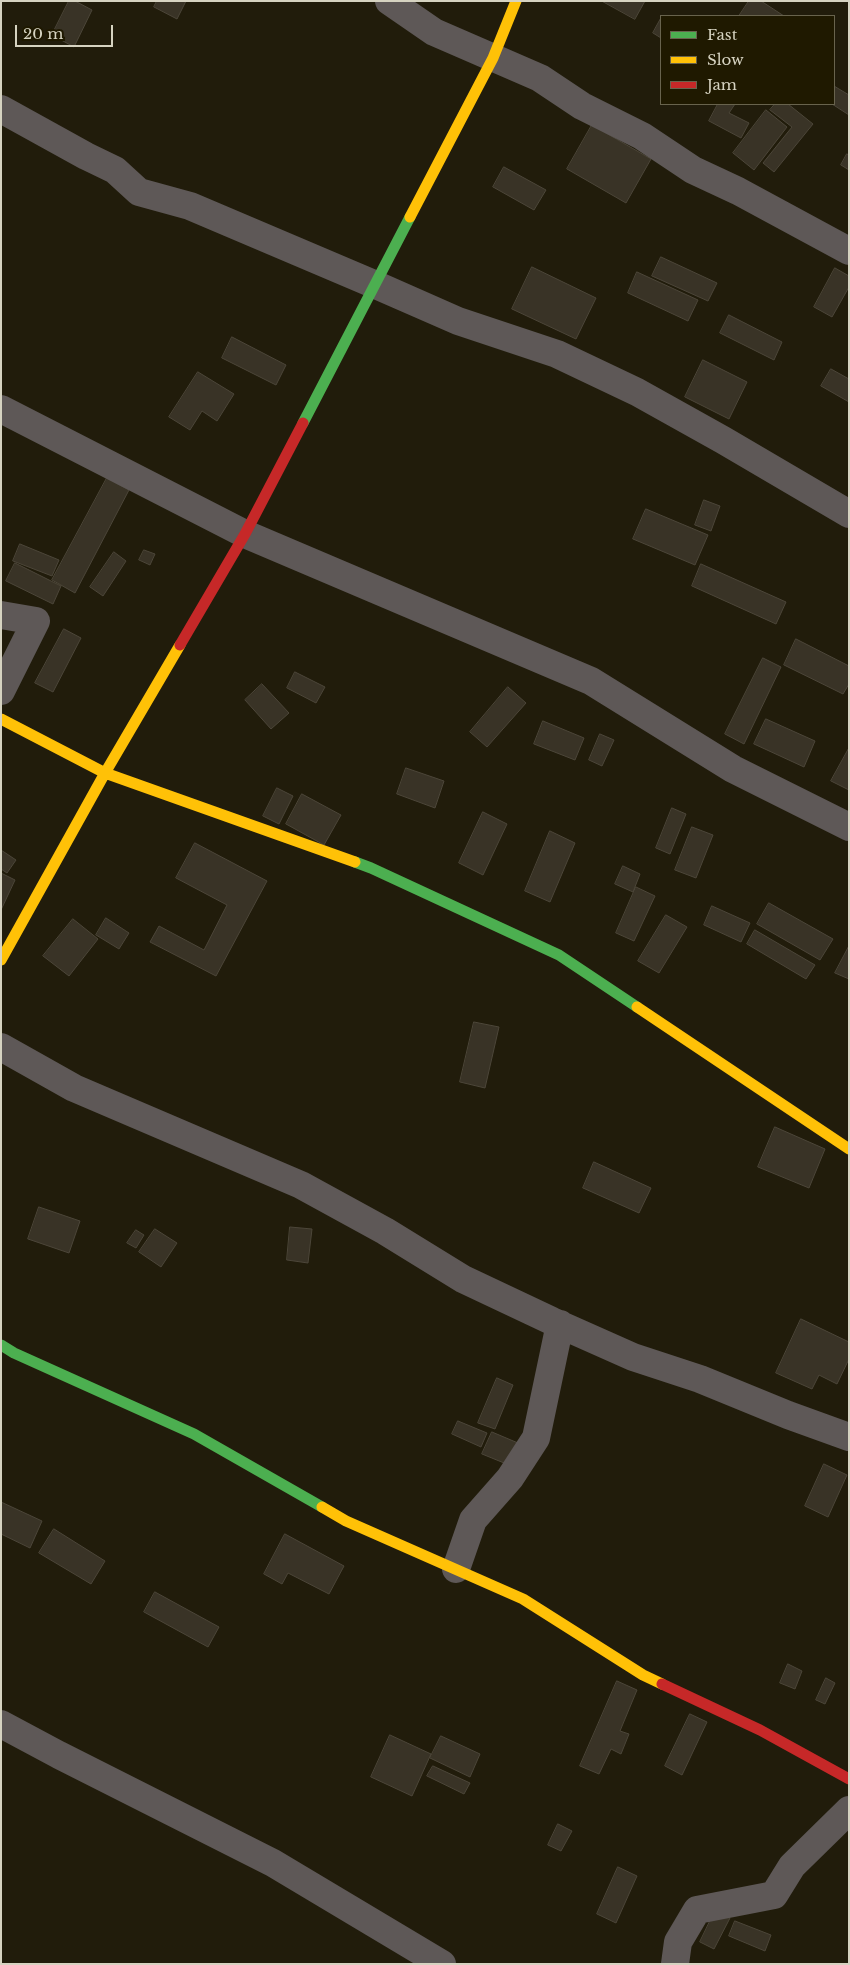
<!DOCTYPE html>
<html>
<head>
<meta charset="utf-8">
<style>
	body { margin:0 }
	#map { position:relative; width:850px; height:1965px; overflow:hidden; background:#211c0b; font-family:"Libre Baskerville",serif }
	canvas { display:block }
	.frame { position:absolute; inset:0; border:2px solid #d6d3c1; pointer-events:none }
	.legend { position:absolute; left:660px; top:15px; width:175px; height:90px; box-sizing:border-box; background:#1f1900; border:1px solid #68634d; margin:0; padding:6px 9px; list-style:none; font-size:15px; color:#d6d3c1 }
	.legend li { display:flex; align-items:center; gap:10px; height:25px }
	.legend b { width:25px; border:1px solid #68634d }
	.scale { position:absolute; left:15px; top:25px; width:98px; height:22px; box-sizing:border-box; border:2px solid #d6d3c1; border-top:0; padding-left:6px; font-size:15px; line-height:18px; white-space:nowrap; color:#d6d3c1; -webkit-text-stroke:4px #1f1900; paint-order:stroke }
</style>
</head>
<body>
<div id="map">
<canvas width="850" height="1965"></canvas>
<div class="frame"></div>
<ul class="legend">
<li><b style="height:6px;background:#4caf50"></b>Fast</li>
<li><b style="height:6px;background:#ffc107"></b>Slow</li>
<li><b style="height:6px;background:#c62828"></b>Jam</li>
</ul>
<div class="scale">20 m</div>
</div>
<script>
const g = document.querySelector('canvas').getContext('2d');
g.lineJoin = 'round';
function paint(path, color) { g.fillStyle = color; g.fill(path, 'evenodd'); }
function strokePath(path, color, width, dash) { g.strokeStyle = color; g.lineWidth = width; g.lineCap = dash ? 'butt' : 'round'; g.setLineDash(dash || []); g.stroke(path); }
const building = new Path2D(`
	M 69,1 L 75,1 L 92,10 L 74,47 L 52,35 Z
	M 157,1 L 186,1 L 177,19 L 154,7 Z
	M 602,1 L 645,1 L 635,19 Z
	M 749,1 L 761,1 L 784,16 L 739,16 Z
	M 661,18 L 661,38 L 653,33 Z
	M 834,86 L 849,95 L 849,115 L 832,104 L 834,104 Z
	M 718,104 L 735,104 L 729,113 L 749,123 L 741,138 L 709,121 Z
	M 775,104 L 788,104 L 813,124 L 774,172 L 763,163 L 792,127 L 770,110 Z
	M 766,110 L 787,127 L 754,170 L 733,153 Z
	M 592,125 L 651,159 L 626,203 L 567,169 Z
	M 847,154 L 849,155 L 849,170 L 841,165 Z
	M 504,167 L 546,190 L 534,210 L 493,187 Z
	M 661,257 L 717,283 L 708,301 L 652,276 Z
	M 532,267 L 596,298 L 576,339 L 512,309 Z
	M 835,268 L 849,276 L 849,287 L 832,317 L 814,307 Z
	M 637,272 L 698,300 L 688,321 L 628,293 Z
	M 729,315 L 782,342 L 774,360 L 720,333 Z
	M 232,337 L 286,365 L 276,385 L 222,358 Z
	M 703,360 L 747,382 L 729,419 L 685,397 Z
	M 831,369 L 849,379 L 849,402 L 821,386 Z
	M 198,372 L 234,394 L 217,421 L 202,411 L 190,430 L 169,417 Z
	M 107,478 L 129,490 L 75,593 L 52,580 Z
	M 704,500 L 720,506 L 711,531 L 695,525 Z
	M 646,509 L 708,535 L 695,565 L 633,539 Z
	M 20,544 L 59,560 L 52,576 L 13,561 Z
	M 144,550 L 155,554 L 150,565 L 139,560 Z
	M 114,552 L 126,561 L 103,596 L 90,587 Z
	M 15,563 L 61,586 L 53,604 L 6,581 Z
	M 701,564 L 786,602 L 776,624 L 692,586 Z
	M 64,629 L 81,638 L 53,692 L 35,683 Z
	M 796,639 L 849,666 L 849,684 L 843,694 L 784,665 Z
	M 763,658 L 781,667 L 744,744 L 725,734 Z
	M 295,672 L 325,687 L 316,703 L 287,688 Z
	M 262,684 L 289,713 L 271,729 L 245,700 Z
	M 508,687 L 526,703 L 487,747 L 470,732 Z
	M 766,719 L 815,741 L 804,767 L 754,744 Z
	M 543,721 L 584,738 L 575,760 L 534,744 Z
	M 600,734 L 614,740 L 602,766 L 589,760 Z
	M 849,748 L 849,790 L 831,781 Z
	M 406,768 L 444,781 L 435,808 L 397,794 Z
	M 277,788 L 293,796 L 279,824 L 263,816 Z
	M 302,794 L 341,815 L 324,845 L 286,824 Z
	M 672,808 L 686,814 L 670,854 L 656,848 Z
	M 483,812 L 507,824 L 483,875 L 459,863 Z
	M 692,827 L 713,835 L 696,878 L 675,870 Z
	M 550,831 L 575,843 L 550,902 L 525,891 Z
	M 195,843 L 267,881 L 216,976 L 150,942 L 159,926 L 204,950 L 227,905 L 176,878 Z
	M 1,850 L 16,860 L 7,873 L 1,869 Z
	M 623,866 L 640,874 L 633,892 L 615,884 Z
	M 1,873 L 15,880 L 1,910 Z
	M 636,887 L 655,896 L 634,941 L 616,933 Z
	M 769,903 L 833,939 L 820,960 L 757,924 Z
	M 712,906 L 750,923 L 741,942 L 704,925 Z
	M 666,915 L 687,927 L 659,973 L 638,961 Z
	M 106,918 L 129,933 L 119,949 L 96,935 Z
	M 73,919 L 98,939 L 69,976 L 43,956 Z
	M 755,930 L 815,965 L 806,979 L 747,944 Z
	M 849,946 L 849,979 L 835,973 Z
	M 474,1022 L 499,1027 L 485,1088 L 460,1082 Z
	M 775,1127 L 825,1149 L 809,1188 L 758,1167 Z
	M 594,1162 L 651,1188 L 639,1213 L 583,1188 Z
	M 39,1207 L 80,1221 L 69,1253 L 28,1239 Z
	M 290,1227 L 312,1229 L 308,1263 L 287,1260 Z
	M 155,1229 L 177,1243 L 161,1267 L 139,1252 Z
	M 136,1230 L 144,1235 L 136,1248 L 127,1243 Z
	M 801,1319 L 849,1342 L 849,1359 L 837,1384 L 819,1375 L 812,1389 L 776,1373 Z
	M 497,1378 L 513,1385 L 495,1429 L 478,1423 Z
	M 458,1421 L 487,1433 L 481,1447 L 452,1434 Z
	M 492,1432 L 518,1443 L 509,1465 L 482,1454 Z
	M 824,1464 L 847,1475 L 828,1517 L 805,1506 Z
	M 1,1502 L 42,1521 L 30,1548 L 1,1534 Z
	M 54,1529 L 105,1561 L 91,1584 L 39,1553 Z
	M 285,1534 L 344,1566 L 329,1594 L 288,1573 L 282,1584 L 264,1574 Z
	M 155,1592 L 219,1627 L 208,1647 L 144,1612 Z
	M 788,1664 L 802,1671 L 795,1689 L 780,1683 Z
	M 826,1678 L 835,1683 L 825,1704 L 816,1700 Z
	M 617,1681 L 637,1690 L 620,1731 L 629,1734 L 621,1754 L 611,1749 L 599,1774 L 580,1766 Z
	M 690,1714 L 707,1722 L 682,1775 L 665,1766 Z
	M 390,1735 L 431,1754 L 412,1796 L 371,1777 Z
	M 441,1736 L 480,1754 L 470,1777 L 430,1758 Z
	M 433,1766 L 470,1783 L 464,1794 L 427,1776 Z
	M 558,1824 L 572,1831 L 561,1851 L 548,1845 Z
	M 618,1867 L 637,1876 L 616,1923 L 597,1914 Z
	M 715,1911 L 730,1918 L 714,1949 L 700,1942 Z
	M 735,1921 L 771,1935 L 765,1951 L 729,1936 Z`);
paint(building, '#393326');
strokePath(building, '#4c4639', 1);
strokePath(new Path2D(`
	M 389,1 L 434,32 L 540,78 L 582,106 L 642,136 L 693,170 L 738,191 L 849,251
	M 1,109 L 86,156 L 115,170 L 139,192 L 190,206 L 376,285 L 458,321 L 557,354 L 637,392 L 723,440 L 849,514
	M 1,409 L 245,534 L 591,681 L 733,769 L 849,827
	M 1,615 L 36,621 L 1,691
	M 1,1047 L 74,1088 L 301,1185 L 385,1231 L 463,1279 L 552,1321 L 633,1357 L 700,1379 L 788,1415 L 849,1437
	M 456,1569 L 473,1520 L 510,1478 L 536,1438 L 560,1324
	M 1,1724 L 59,1755 L 273,1863 L 442,1964
	M 675,1964 L 678,1942 L 697,1910 L 774,1895 L 792,1866 L 849,1810`), '#5e5857', 28);
strokePath(new Path2D(`
	M 303,423 L 410,217
	M 355,862 L 371,868 L 559,955 L 637,1007
	M 1,1345 L 14,1353 L 194,1434 L 322,1507`), '#4caf50', 11);
strokePath(new Path2D(`
	M 410,217 L 493,58 L 516,1
	M 1,719 L 105,773 L 355,862
	M 1,960 L 105,773 L 180,645
	M 637,1007 L 849,1149
	M 322,1507 L 346,1521 L 523,1599 L 643,1675 L 662,1684`), '#ffc107', 11);
strokePath(new Path2D(`
	M 180,645 L 245,534 L 303,423
	M 662,1684 L 760,1730 L 849,1779`), '#c62828', 11);
</script>
</body>
</html>
